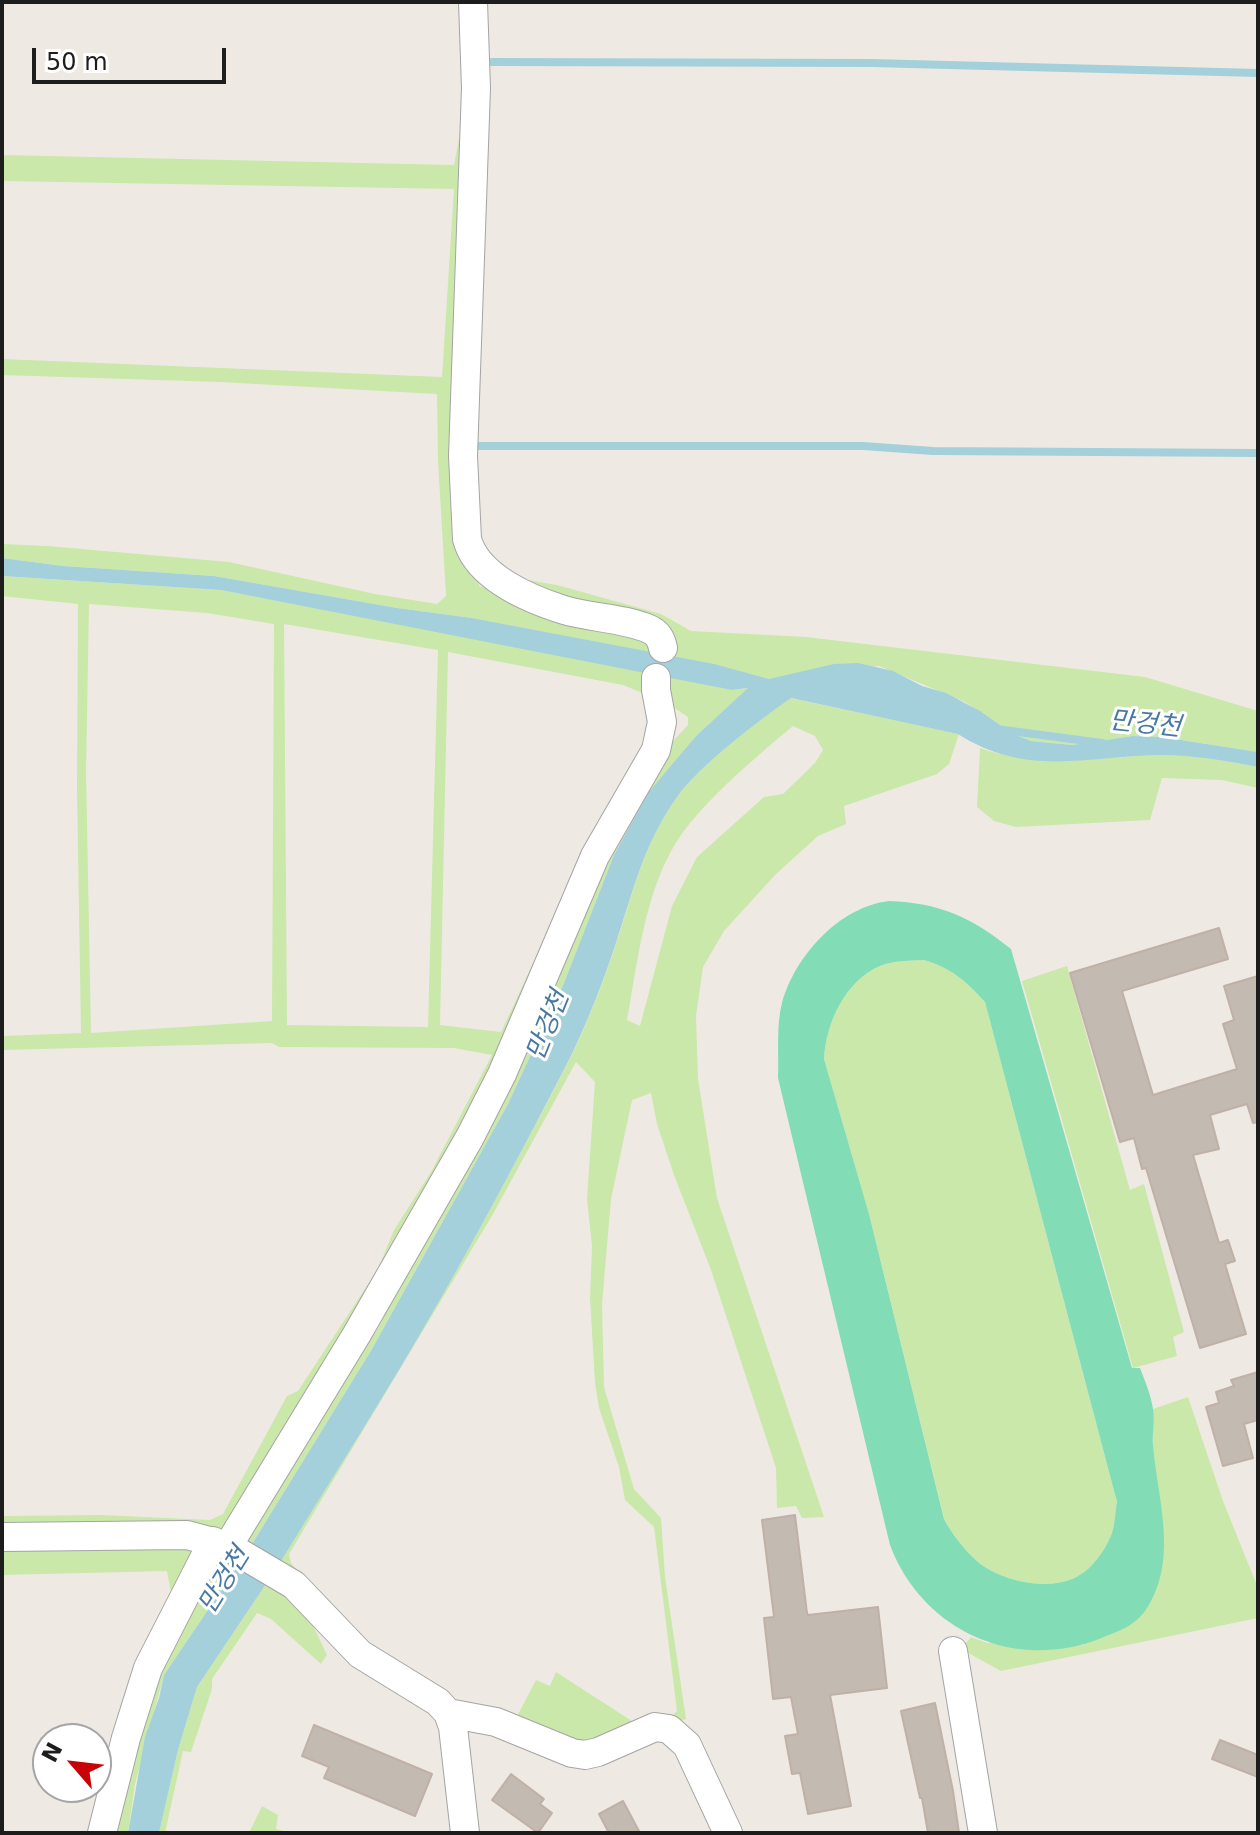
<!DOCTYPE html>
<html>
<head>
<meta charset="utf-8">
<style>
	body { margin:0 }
	#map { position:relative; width:1260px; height:1835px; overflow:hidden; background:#eeeae3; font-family:"DejaVu Sans",sans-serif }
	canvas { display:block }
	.frame { position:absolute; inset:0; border:4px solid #1d1d1d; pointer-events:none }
	.north { position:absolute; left:32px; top:1723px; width:80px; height:80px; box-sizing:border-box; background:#fff; border:2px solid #a5a5a5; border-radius:50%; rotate:298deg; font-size:22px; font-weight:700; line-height:32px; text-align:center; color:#1d1d1d }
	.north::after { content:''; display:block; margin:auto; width:28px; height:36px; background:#c70309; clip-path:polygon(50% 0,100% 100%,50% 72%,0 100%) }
	.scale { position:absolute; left:32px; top:48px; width:194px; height:36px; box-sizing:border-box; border:4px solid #1d1d1d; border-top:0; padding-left:10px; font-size:24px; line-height:28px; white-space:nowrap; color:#1d1d1d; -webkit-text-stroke:6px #fff; paint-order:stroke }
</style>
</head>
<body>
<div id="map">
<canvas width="1260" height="1835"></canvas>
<div class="frame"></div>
<div class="north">N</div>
<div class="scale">50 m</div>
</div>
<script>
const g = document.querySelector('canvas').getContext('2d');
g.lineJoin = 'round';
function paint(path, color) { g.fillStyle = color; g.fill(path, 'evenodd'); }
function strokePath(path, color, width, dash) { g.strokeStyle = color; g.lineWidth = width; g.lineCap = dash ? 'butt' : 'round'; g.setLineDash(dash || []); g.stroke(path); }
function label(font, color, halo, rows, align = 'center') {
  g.font = font + ' "DejaVu Sans","Noto Sans KR",sans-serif'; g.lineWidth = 6; g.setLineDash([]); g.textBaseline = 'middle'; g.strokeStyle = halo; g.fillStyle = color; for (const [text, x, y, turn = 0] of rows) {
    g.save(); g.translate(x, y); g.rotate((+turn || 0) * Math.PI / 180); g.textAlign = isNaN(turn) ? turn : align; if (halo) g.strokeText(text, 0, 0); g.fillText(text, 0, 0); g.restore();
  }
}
paint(new Path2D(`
	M 465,107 L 467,559 L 462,563 L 478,577 L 479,586 L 645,634 L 653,653 L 472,618 L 397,608 L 214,576 L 63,566 L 2,558 L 2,544 L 48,546 L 229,562 L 375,594 L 437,604 L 446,596 L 438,460 L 437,394 L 220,382 L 2,375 L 2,359 L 442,377 L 454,189 L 2,181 L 2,155 L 454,165 Z
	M 498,575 L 557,585 L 661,614 L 691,631 L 806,637 L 1145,677 L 1258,711 L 1258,752 L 1161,737 L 1133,736 L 1072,745 L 1031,741 L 1011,733 L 965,702 L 879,666 L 769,679 L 669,656 L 665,638 Z
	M 2,576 L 221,590 L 651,673 L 651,692 L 657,722 L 653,745 L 643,766 L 589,859 L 469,1129 L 238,1524 L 223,1537 L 180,1534 L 2,1535 L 2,1516 L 102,1515 L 210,1520 L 223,1514 L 287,1396 L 298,1391 L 378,1269 L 394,1230 L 431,1172 L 492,1055 L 454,1048 L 279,1047 L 272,1043 L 2,1050 L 2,1036 L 81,1033 L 77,789 L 78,604 L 2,596 ZM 89,604 L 207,613 L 274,624 L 272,1021 L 91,1033 L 86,772 ZM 284,624 L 438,650 L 428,1027 L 287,1025 ZM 448,652 L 623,685 L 645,694 L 649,720 L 639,760 L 584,855 L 501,1032 L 440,1025 Z
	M 666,676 L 732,690 L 749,688 L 696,736 L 648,794 L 614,855 L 564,983 L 508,1104 L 372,1349 L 249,1549 L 242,1532 L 362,1330 L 374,1335 L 382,1321 L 371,1315 L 567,942 L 664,744 L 674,740 L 688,725 L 688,717 L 673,707 Z
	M 790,698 L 959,734 L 949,764 L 937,774 L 844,806 L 846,824 L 818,836 L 776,874 L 724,931 L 703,967 L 696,1016 L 698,1079 L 717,1198 L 824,1517 L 802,1518 L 796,1506 L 777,1508 L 776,1468 L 711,1270 L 674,1175 L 657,1124 L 651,1093 L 632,1100 L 611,1199 L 602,1304 L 604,1387 L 634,1489 L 661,1518 L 665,1577 L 686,1719 L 594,1747 L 513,1724 L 536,1680 L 550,1686 L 556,1672 L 635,1723 L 673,1715 L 677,1711 L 654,1527 L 625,1500 L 619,1467 L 599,1408 L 595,1383 L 590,1298 L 592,1246 L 587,1199 L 595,1082 L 576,1062 L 493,1214 L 289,1554 L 291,1563 L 299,1572 L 278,1566 C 319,1499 361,1433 402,1365 C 457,1272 509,1176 559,1080 C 582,1037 600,992 615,947 C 634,891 642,847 677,797 C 700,765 758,721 790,698 ZM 793,726 L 815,736 L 823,750 L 815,763 L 783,794 L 764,797 L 697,857 L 672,906 L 640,1026 L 627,1020 C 639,955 646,876 690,823 C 720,787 757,756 793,726 Z
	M 980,748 C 1039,769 1099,757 1159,755 C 1192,754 1226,761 1258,767 L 1258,788 L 1222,780 L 1162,778 L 1150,820 L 1016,827 L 994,821 L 977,807 Z
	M 924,960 C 951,968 966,981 985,1002 L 1117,1502 C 1115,1512 1115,1524 1112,1533 C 1106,1549 1093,1568 1078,1576 C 1049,1592 1003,1582 978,1562 C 964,1550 953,1535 944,1518 L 869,1214 L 824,1059 C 826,1023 845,981 880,966 C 894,960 910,961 924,960 Z
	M 1067,966 L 1130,1190 L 1144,1184 L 1184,1332 L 1173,1337 L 1177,1356 L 1133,1368 L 1022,981 Z
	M 1188,1397 L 1223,1501 L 1258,1588 L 1258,1618 L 1001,1671 L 961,1649 L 971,1637 L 987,1643 L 1083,1645 L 1153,1445 L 1153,1409 Z
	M 2,1547 L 189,1549 L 194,1553 L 171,1593 L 167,1571 L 2,1575 Z
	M 216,1557 L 241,1561 L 164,1675 L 135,1784 L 128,1833 L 106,1833 L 129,1740 Z
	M 270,1578 L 310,1619 L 327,1655 L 321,1664 L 271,1619 L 257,1613 L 212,1679 L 212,1689 L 191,1752 L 183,1751 L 165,1833 L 159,1833 L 178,1750 L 197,1687 Z
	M 262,1806 L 278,1815 L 276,1829 L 291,1833 L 249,1833 Z`), '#cae8a9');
paint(new Path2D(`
	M 889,901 C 940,903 971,917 1011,949 L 1132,1368 L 1140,1368 C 1145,1381 1151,1395 1153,1409 C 1155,1421 1152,1433 1153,1445 C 1157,1496 1177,1553 1151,1601 C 1138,1626 1123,1629 1099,1639 C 1013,1672 922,1630 890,1545 L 778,1078 C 779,1054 776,1026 782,1003 C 795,956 839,907 889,901 ZM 924,960 C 951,968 966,981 985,1002 L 1117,1502 C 1115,1512 1115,1524 1112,1533 C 1106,1549 1093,1568 1078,1576 C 1050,1592 1003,1582 978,1562 C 964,1550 953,1535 944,1519 L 869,1214 L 824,1059 C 826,1023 845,981 880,966 C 894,960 910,961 924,960 Z`), '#82ddb7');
paint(new Path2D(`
	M 2,558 L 63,566 L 214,576 L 397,608 L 472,618 L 714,664 L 769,679 L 834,664 L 858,663 L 893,671 L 922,686 L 946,693 L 980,711 L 1011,733 L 1031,741 L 1072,745 L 1133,736 L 1161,737 L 1258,752 L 1258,767 C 1226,761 1193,755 1161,755 C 1086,756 1027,778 958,734 L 791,698 C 758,721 700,765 677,797 C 643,845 633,892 615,946 C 599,994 580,1041 556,1085 C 507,1180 456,1274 402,1365 C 361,1433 319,1499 278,1566 L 249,1549 L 372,1349 L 508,1104 L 564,983 L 614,855 L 648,793 L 696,736 L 748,688 L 732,690 L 221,590 L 2,576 Z
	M 241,1561 L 270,1578 L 197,1687 L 178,1750 L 159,1833 L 128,1833 L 145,1737 L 159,1698 L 164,1675 Z`), '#a4d0db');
strokePath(new Path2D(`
	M 492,62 L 871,63 L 1258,73
	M 475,446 L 863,446 L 933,451 L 1258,453
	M 996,729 L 1102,743`), '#a4d0db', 8);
const building = new Path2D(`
	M 1219,928 L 1228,959 L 1122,991 L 1153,1095 L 1237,1069 L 1223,1024 L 1234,1020 L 1224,986 L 1258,976 L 1258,1122 L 1253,1123 L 1247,1104 L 1210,1115 L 1219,1149 L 1193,1155 L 1219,1243 L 1228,1240 L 1235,1261 L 1225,1264 L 1246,1334 L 1200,1348 L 1146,1168 L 1142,1169 L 1134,1138 L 1120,1142 L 1070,973 Z
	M 1258,1372 L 1258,1420 L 1244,1424 L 1253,1458 L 1223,1466 L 1206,1407 L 1219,1403 L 1216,1392 L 1234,1386 L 1231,1380 Z
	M 795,1515 L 807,1613 L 808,1615 L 878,1607 L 887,1688 L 830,1695 L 851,1806 L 808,1814 L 800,1773 L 792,1774 L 785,1736 L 798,1734 L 791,1697 L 773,1699 L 764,1618 L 774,1617 L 762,1520 Z
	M 935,1703 L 953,1791 L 959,1833 L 928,1833 L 922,1798 L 920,1798 L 901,1711 Z
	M 314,1725 L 432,1774 L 415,1816 L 324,1778 L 329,1767 L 302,1756 Z
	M 1220,1740 L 1258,1755 L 1258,1777 L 1212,1759 Z
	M 511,1774 L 544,1799 L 540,1804 L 552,1813 L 538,1833 L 492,1800 Z
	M 623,1801 L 640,1833 L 609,1833 L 599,1814 Z`);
paint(building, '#c3bab2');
strokePath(building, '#c0b0a6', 2);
const minor = new Path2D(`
	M 473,2 L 476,88 L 463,456 L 467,539 C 477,577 529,599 564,610 C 591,618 623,618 649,629 C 658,633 661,639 663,648
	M 2,1537 L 187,1535 L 228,1546 L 294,1585 L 360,1654 L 438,1702 L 448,1713 L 453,1727 L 465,1833
	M 228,1546 L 357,1334 L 470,1137 L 502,1074 L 595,856 L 656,750 L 662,722 L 656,690 L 656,678
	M 953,1651 L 983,1833
	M 448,1713 L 496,1722 L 572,1753 L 585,1755 L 598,1752 L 655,1727 L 669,1729 L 687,1745 L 728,1833
	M 102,1833 L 126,1738 L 148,1668 L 213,1541`);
strokePath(minor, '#a4a4a4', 30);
strokePath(minor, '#fff', 28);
label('italic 26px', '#4879a3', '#fff', [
	["만겅천",1145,725,6],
	["만겅천",549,1026,-68],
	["만겅천",225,1581,-58]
]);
</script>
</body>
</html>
